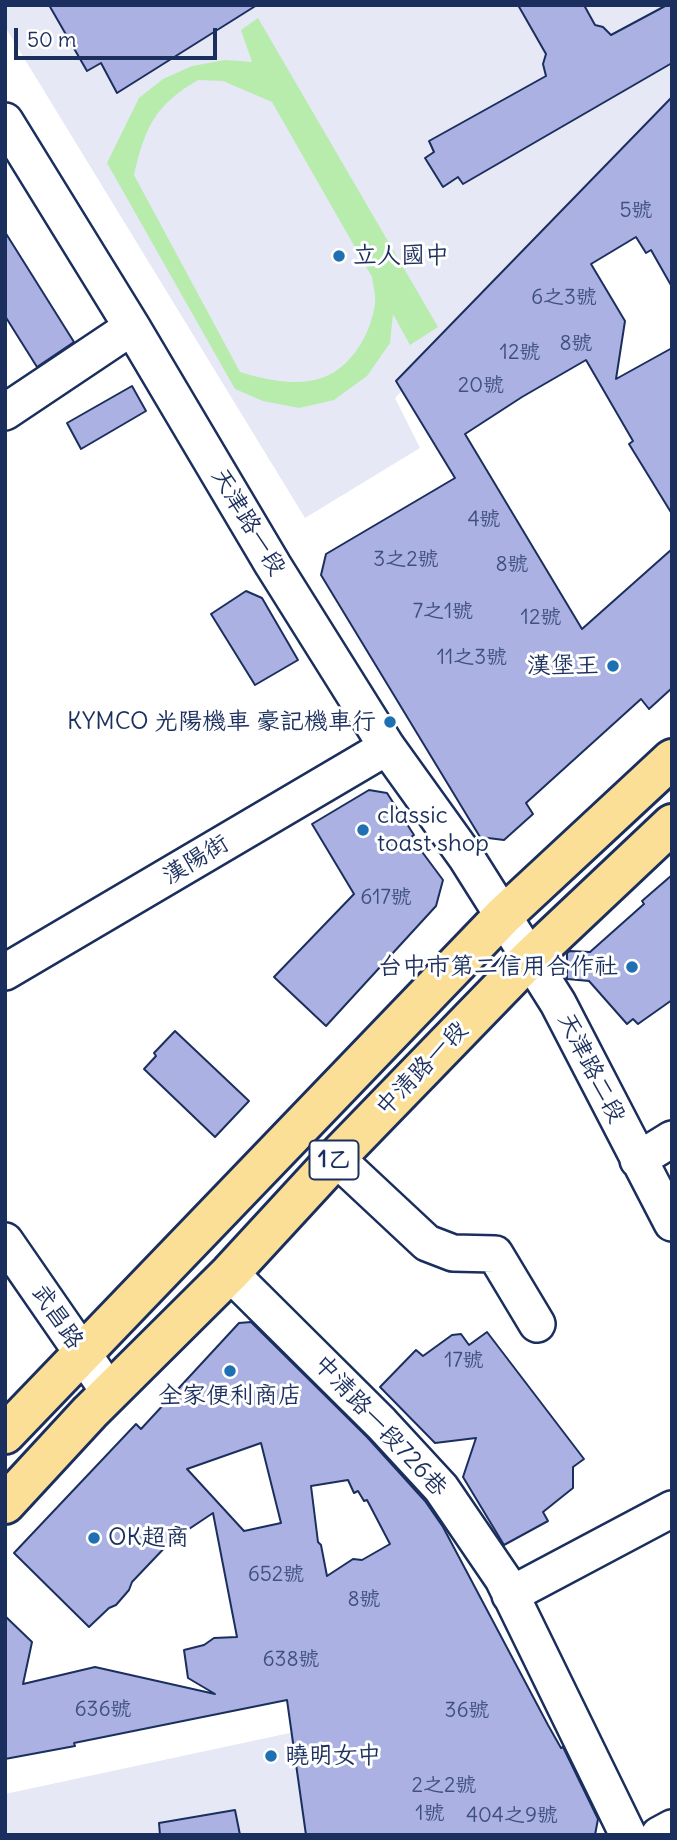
<!DOCTYPE html>
<html>
<head>
<meta charset="utf-8">
<style>
	body { margin:0 }
	#map { position:relative; width:677px; height:1840px; overflow:hidden; background:#fff; font-family:Delius,sans-serif }
	canvas { display:block }
	.frame { position:absolute; inset:0; border:7px solid #1b2f5e; pointer-events:none }
	.scale { position:absolute; left:14px; top:28px; width:203px; height:32px; box-sizing:border-box; border:4px solid #1b2f5e; border-top:0; padding-left:9px; font-size:21px; line-height:24px; white-space:nowrap; color:#1b2f5e; -webkit-text-stroke:5px #fff; paint-order:stroke }
</style>
</head>
<body>
<div id="map">
<canvas width="677" height="1840"></canvas>
<div class="frame"></div>
<div class="scale">50 m</div>
</div>
<script>
const g = document.querySelector('canvas').getContext('2d');
g.lineJoin = 'round';
function paint(path, color) { g.fillStyle = color; g.fill(path, 'evenodd'); }
function strokePath(path, color, width, dash) { g.strokeStyle = color; g.lineWidth = width; g.lineCap = dash ? 'butt' : 'round'; g.setLineDash(dash || []); g.stroke(path); }
function label(font, color, halo, rows, align = 'center') {
  g.font = font + ' Delius,"LXGW WenKai TC",sans-serif'; g.lineWidth = 6; g.setLineDash([]); g.textBaseline = 'middle'; g.strokeStyle = halo; g.fillStyle = color; for (const [text, x, y, turn = 0] of rows) {
    g.save(); g.translate(x, y); g.rotate((+turn || 0) * Math.PI / 180); g.textAlign = isNaN(turn) ? turn : align; if (halo) g.strokeText(text, 0, 0); g.fillText(text, 0, 0); g.restore();
  }
}
paint(new Path2D(`
	M 5,5 L 672,5 L 672,114 L 395,398 L 420,448 L 305,518 L 5,27 Z
	M 355,1719 L 376,1835 L 5,1835 L 5,1794 Z`), '#e6e8f6');
paint(new Path2D(`
	M 258,18 L 438,327 L 410,345 L 393,314 L 390,343 L 367,376 L 334,400 L 299,408 L 263,401 L 235,389 L 107,163 L 139,98 L 163,79 L 192,66 L 225,60 L 252,62 L 241,30 ZM 198,80 L 223,81 L 272,102 L 372,277 C 373,285 376,295 375,304 C 370,338 347,376 309,381 C 286,384 263,379 240,372 L 134,175 C 145,127 155,105 198,80 Z`), '#b8ecad');
const building = new Path2D(`
	M 49,5 L 257,5 L 117,93 L 101,63 L 87,71 Z
	M 518,5 L 584,5 L 595,25 L 603,27 L 611,35 L 667,5 L 672,5 L 672,63 L 463,184 L 458,177 L 443,187 L 425,158 L 434,152 L 429,141 L 546,76 L 543,64 L 546,54 Z
	M 672,97 L 672,287 L 651,250 L 646,253 L 636,237 L 591,264 L 625,321 L 616,379 L 672,348 L 672,514 L 629,444 L 633,441 L 586,360 L 522,397 L 465,434 L 582,629 L 672,549 L 672,688 L 649,709 L 641,699 L 526,803 L 533,814 L 504,840 L 480,837 L 321,575 L 326,554 L 455,478 L 396,381 Z
	M 5,232 L 74,342 L 37,367 L 5,316 Z
	M 132,386 L 146,411 L 81,449 L 67,423 Z
	M 246,591 L 262,598 L 298,660 L 255,685 L 211,614 Z
	M 369,790 L 387,793 L 414,835 L 411,837 L 443,880 L 436,906 L 326,1026 L 274,977 L 354,894 L 312,824 Z
	M 672,875 L 672,1000 L 638,1024 L 633,1019 L 627,1024 L 589,981 L 567,979 L 567,953 L 570,951 L 590,952 L 644,904 L 642,901 Z
	M 175,1031 L 249,1101 L 215,1137 L 144,1069 L 156,1056 L 154,1053 Z
	M 251,1322 L 367,1437 L 425,1501 L 443,1527 L 548,1725 L 561,1748 L 563,1747 L 598,1819 L 595,1835 L 306,1835 L 287,1700 L 74,1743 L 75,1746 L 5,1759 L 5,1616 L 32,1642 L 23,1684 L 95,1667 L 215,1694 L 188,1678 L 184,1650 L 204,1645 L 214,1638 L 237,1637 L 213,1513 L 171,1541 L 132,1582 L 129,1590 L 116,1605 L 109,1608 L 89,1627 L 14,1553 L 136,1424 L 141,1429 L 239,1323 ZM 261,1443 L 281,1523 L 244,1531 L 187,1469 ZM 348,1480 L 354,1493 L 358,1491 L 364,1501 L 367,1500 L 390,1544 L 362,1560 L 353,1559 L 327,1576 L 321,1545 L 318,1542 L 311,1486 Z
	M 487,1332 L 584,1459 L 573,1467 L 573,1488 L 543,1512 L 548,1521 L 504,1545 L 463,1477 L 476,1438 L 435,1443 L 380,1387 L 416,1350 L 423,1356 L 452,1335 L 461,1334 L 469,1345 Z
	M 235,1810 L 240,1835 L 160,1835 L 159,1823 Z`);
paint(building, '#abb1e2');
strokePath(building, '#1b2f5e', 2);
const minor = new Path2D(`
	M 5,121 L 132,327 L 273,565 L 387,747 L 466,857 L 558,1003 L 672,1223
	M 5,412 L 132,327
	M 5,972 L 387,747
	M 336,1158 L 427,1243 L 453,1253 L 495,1254 L 537,1324
	M 638,1160 L 672,1139
	M 5,1241 L 110,1393
	M 230,1273 L 381,1423 L 441,1488 L 503,1579 L 628,1835
	M 510,1595 L 672,1509
	M 659,1835 L 672,1828`);
const major = new Path2D(`
	M 5,1434 L 503,916 L 672,759
	M 5,1504 L 90,1412 L 230,1273 L 336,1158 L 529,959 L 672,824`);
strokePath(minor, '#1b2f5e', 40);
strokePath(major, '#1b2f5e', 44);
strokePath(minor, '#fff', 35);
strokePath(major, '#fbdf96', 38);
for (const [x, y, r, color] of [
	[339,256,7,"#1f6fb2"],
	[613,666,7,"#1f6fb2"],
	[390,722,7,"#1f6fb2"],
	[363,830,7,"#1f6fb2"],
	[632,967,7,"#1f6fb2"],
	[230,1371,7,"#1f6fb2"],
	[94,1538,7,"#1f6fb2"],
	[271,1756,7,"#1f6fb2"]
]) { const dot = new Path2D(); dot.arc(x, y, r, 0, 2 * Math.PI); g.fillStyle = color; g.fill(dot); strokePath(dot, '#fff', 2.5); }
label('21px', '#3f507f', null, [
	["5號",636,211],
	["6之3號",564,298],
	["8號",576,344],
	["12號",520,353],
	["20號",481,386],
	["4號",484,520],
	["3之2號",406,560],
	["8號",512,565],
	["7之1號",443,612],
	["12號",541,618],
	["11之3號",472,658],
	["617號",386,898],
	["17號",464,1361],
	["652號",276,1575],
	["8號",364,1600],
	["638號",291,1660],
	["636號",103,1710],
	["36號",467,1711],
	["2之2號",444,1786],
	["1號",430,1814],
	["404之9號",512,1816]
]);
for (const [x, y, w] of [
	[334,1160,49]
]) { const box = new Path2D(); box.roundRect(x - w / 2, y - 19.5, w, 39, 5); g.fillStyle = '#fff'; g.fill(box); strokePath(box, '#1b2f5e', 2); }
label('bold 23px', '#1b2f5e', null, [
	["1乙",334,1160]
]);
label('24px', '#1b2f5e', '#fff', [
	["立人國中",353,256],
	["漢堡王",599,666,"right"],
	["KYMCO 光陽機車 豪記機車行",376,722,"right"],
	["classic",377,816],
	["toast shop",377,844],
	["台中市第二信用合作社",618,967,"right"],
	["全家便利商店",230,1396,"center"],
	["OK超商",108,1538],
	["曉明女中",285,1756]
], 'left');
label('24px', '#1b2f5e', '#fff', [
	["天津路一段",248,522,59],
	["漢陽街",196,860,-31],
	["天津路二段",591,1068,63],
	["中清路一段",422,1069,-46],
	["武昌路",57,1317,56],
	["中清路一段726巷",380,1426,47]
]);
</script>
</body>
</html>
